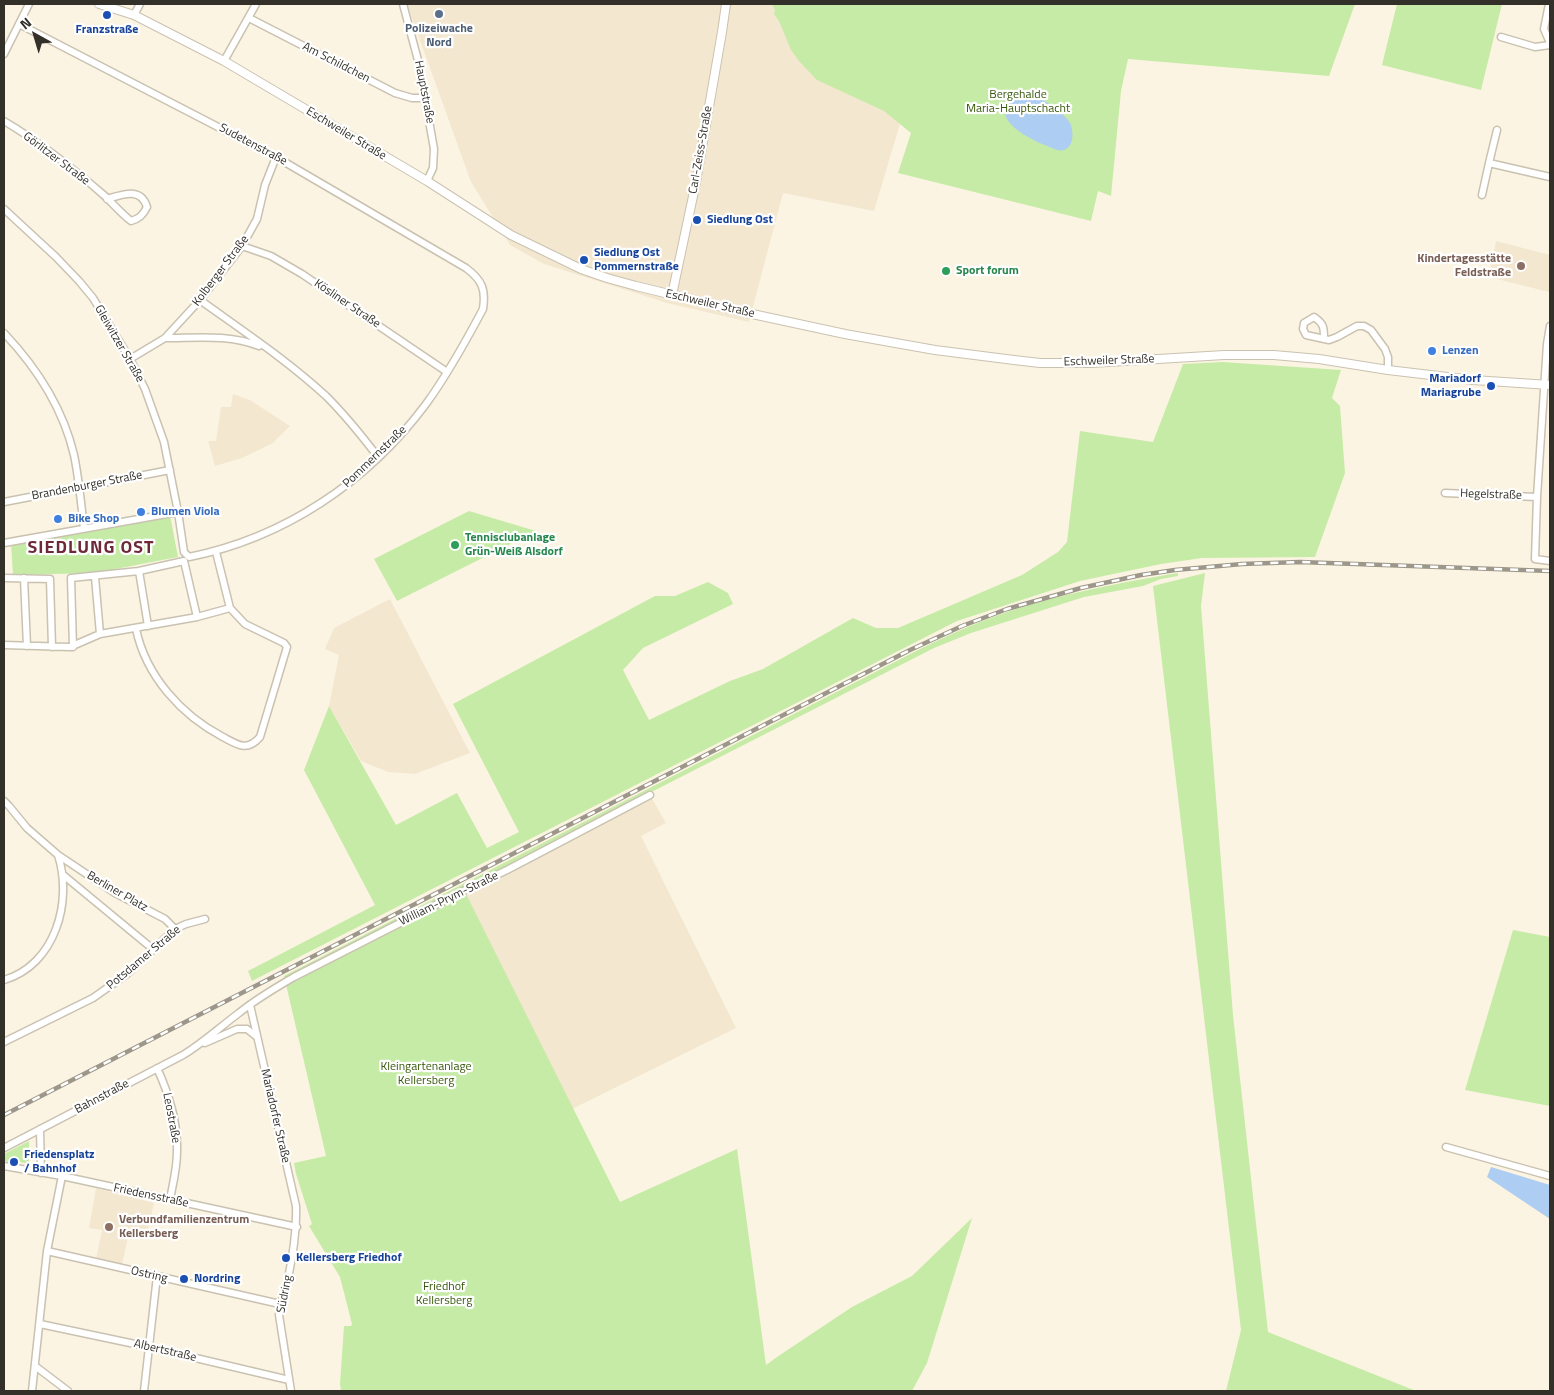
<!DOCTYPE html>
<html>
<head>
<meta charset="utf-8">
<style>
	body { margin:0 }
	#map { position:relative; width:1554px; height:1395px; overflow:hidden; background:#fcf4e2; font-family:"Titillium Web",sans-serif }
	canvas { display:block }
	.frame { position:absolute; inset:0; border:5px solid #333029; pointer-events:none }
	.north { position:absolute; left:10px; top:10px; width:50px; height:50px; -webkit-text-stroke:4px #fff; paint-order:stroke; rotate:321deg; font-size:14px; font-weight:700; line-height:20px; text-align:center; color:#333029 }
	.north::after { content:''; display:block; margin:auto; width:18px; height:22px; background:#333029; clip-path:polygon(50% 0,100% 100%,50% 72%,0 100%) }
</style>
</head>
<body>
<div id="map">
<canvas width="1554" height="1395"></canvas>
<div class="frame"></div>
<div class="north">N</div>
</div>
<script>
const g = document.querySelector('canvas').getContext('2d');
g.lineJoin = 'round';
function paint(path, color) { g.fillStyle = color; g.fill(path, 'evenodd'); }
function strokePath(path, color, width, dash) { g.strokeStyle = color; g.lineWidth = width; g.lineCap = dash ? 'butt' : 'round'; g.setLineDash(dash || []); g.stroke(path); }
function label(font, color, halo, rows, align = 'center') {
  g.font = font + ' "Titillium Web",sans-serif'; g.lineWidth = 4.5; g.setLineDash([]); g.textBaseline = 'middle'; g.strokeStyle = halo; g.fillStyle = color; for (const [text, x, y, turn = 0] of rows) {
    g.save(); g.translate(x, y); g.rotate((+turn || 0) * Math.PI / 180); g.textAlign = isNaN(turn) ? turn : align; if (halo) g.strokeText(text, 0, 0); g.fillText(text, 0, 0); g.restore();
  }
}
paint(new Path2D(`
	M 407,4 L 776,4 L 905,107 L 874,211 L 783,193 L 749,322 L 667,303 L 544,264 L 510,245 L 471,182 Z
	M 1496,241 L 1550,255 L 1549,292 L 1489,277 Z
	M 233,394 L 250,400 L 290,426 L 273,443 L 242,458 L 215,466 L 208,441 L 216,441 L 221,407 L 231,407 Z
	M 390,599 L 470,753 L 415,774 L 388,772 L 361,761 L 329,706 L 339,655 L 325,649 L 334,628 Z
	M 649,793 L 666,823 L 641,836 L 736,1028 L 572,1109 L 462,888 Z
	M 96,1188 L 154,1203 L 148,1230 L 130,1227 L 122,1265 L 96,1259 L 102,1230 L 89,1228 Z`), '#f3e7d0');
paint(new Path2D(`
	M 772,4 L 1355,4 L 1329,76 L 1128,59 L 1121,91 L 1111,196 L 1098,191 L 1091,221 L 898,173 L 911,133 L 884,111 L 817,80 L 799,61 L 791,50 L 779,21 L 774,14 L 775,10 Z
	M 1397,4 L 1502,4 L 1481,90 L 1382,65 Z
	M 1223,362 L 1341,370 L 1332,398 L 1340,406 L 1345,473 L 1315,557 L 1202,558 L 1161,564 L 1080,581 L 957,621 L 252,981 L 248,971 L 375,905 L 304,770 L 329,706 L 396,825 L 457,793 L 487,848 L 519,832 L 453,704 L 655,596 L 675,596 L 708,582 L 728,593 L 733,604 L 643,648 L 623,670 L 649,720 L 730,681 L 763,669 L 853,618 L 876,628 L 898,628 L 1022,575 L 1058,552 L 1067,542 L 1080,431 L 1153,442 L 1183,364 Z
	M 469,511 L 536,531 L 397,601 L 374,559 Z
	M 170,515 L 178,557 L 95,573 L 13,575 L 11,543 Z
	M 1178,573 L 1178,576 L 1161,579 L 1143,586 L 1084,597 L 971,633 L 934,648 L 463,888 L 620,1202 L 737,1149 L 766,1365 L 777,1357 L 852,1307 L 912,1276 L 972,1218 L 927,1363 L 912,1391 L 341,1391 L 340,1384 L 344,1326 L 351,1326 L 352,1324 L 340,1277 L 309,1226 L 312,1224 L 296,1174 L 294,1163 L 326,1156 L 284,976 L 922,648 C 943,638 964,628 985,620 C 1047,596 1113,584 1178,573 Z
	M 1205,573 L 1201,606 L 1233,1015 L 1268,1332 L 1416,1391 L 1226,1391 L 1241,1330 L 1153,586 Z
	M 1513,930 L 1550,937 L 1550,1106 L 1465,1090 Z
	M 29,1141 L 29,1164 L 11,1160 L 11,1162 L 4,1161 L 4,1154 Z`), '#c6eba6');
paint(new Path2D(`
	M 1020,90 C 1033,90 1046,102 1057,110 C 1061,113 1067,118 1070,123 C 1074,131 1074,147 1064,150 C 1057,152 1049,146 1042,144 C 1025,136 996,122 1006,99 Z
	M 1491,1167 L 1550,1185 L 1550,1219 L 1487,1177 Z`), '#adcdf2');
const minor = new Path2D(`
	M 403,4 L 419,64 L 434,149 L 433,168 L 427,181
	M 1549,4 L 1544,29 L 1550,43
	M 134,15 L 140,4
	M 249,18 L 395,93 L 412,98 L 425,98
	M 1501,37 L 1535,47 L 1550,45
	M 4,54 L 29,4
	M 224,61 L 256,4
	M 4,121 C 41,143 74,169 106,197 C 114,205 122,214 131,221 C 139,219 143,215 147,207 C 141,187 123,194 107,199
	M 1497,130 L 1489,163 L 1550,177
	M 1482,195 L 1489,163
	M 4,209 L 56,257 L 79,281 L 93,298 L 130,359 L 145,389 L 164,442 L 178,512 L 184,552 L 189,557 C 284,538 368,482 426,404 C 448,374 466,341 483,309 C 486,289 482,280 466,268 L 276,157 L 19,24
	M 242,246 L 271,256 L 302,274 L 447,372
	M 200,300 C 243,331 287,360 326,396 C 345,415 362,436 378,457
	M 1550,326 L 1547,344 L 1537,497 L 1535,559 L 1550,561
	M 4,333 C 37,368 63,408 74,455 C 79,479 81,504 84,528
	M 165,338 C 196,338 229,334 259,346
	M 1324,339 C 1324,327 1324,324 1314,317 L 1304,323 L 1303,329 L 1306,335 L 1329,340 L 1337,337 L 1357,326 L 1364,326 L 1371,330 L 1385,349 L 1388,357 L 1388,370
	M 130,359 L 165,338 L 200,300 L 242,246 L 257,219 L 265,185 L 276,157
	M 1445,493 L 1537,497
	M 4,502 L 170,470
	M 4,543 L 178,512
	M 139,571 L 148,626
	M 95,577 L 100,634
	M 4,578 L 50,579 L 52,647
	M 24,578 L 27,646
	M 136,629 C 146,676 181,715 223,737 C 238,745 247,752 260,737 L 287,647 L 284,643 L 245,624 L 230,608 L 216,552
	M 4,645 L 70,647 L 100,634 L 197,617 L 230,608
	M 73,647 L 71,578 L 139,571 L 184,561 L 197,617
	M 4,801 L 9,806 L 27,828 L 58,855 L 115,893 L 165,919 L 175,929
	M 62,874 L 154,950
	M 4,980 C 55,965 73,902 58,855
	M 250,1005 L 296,1206 C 297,1233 292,1258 287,1284 C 284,1295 280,1304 279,1315 L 291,1391
	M 4,1042 L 93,998 L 127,974 L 175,929 L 186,924 L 205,919
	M 205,1043 L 237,1029 L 247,1029 L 257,1037
	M 157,1068 C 169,1094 178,1123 177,1152 C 177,1168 173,1184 170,1199
	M 40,1129 L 41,1173
	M 1446,1147 L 1550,1176
	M 4,1148 L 183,1055 C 203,1043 220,1027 239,1013 C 256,999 275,988 294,977 L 453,896 L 507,870 L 650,795
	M 4,1166 L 62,1176 L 297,1227
	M 47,1251 L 280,1304
	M 40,1324 L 149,1347 L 289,1380
	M 35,1366 L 68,1391
	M 32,1391 L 47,1251 L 62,1176
	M 144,1391 L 157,1276`);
const tertiary = new Path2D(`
	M 99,4 L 134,15 L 224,61 L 427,181 L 511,235 L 581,269 L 607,278 L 636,286 L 743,312 L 845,334 L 935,350 L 1014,360 L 1040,363 L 1092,363 L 1224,355 L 1274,355 L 1319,359 L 1388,370 L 1473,380 L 1550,385
	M 672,295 L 696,182 L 722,32 L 726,4`);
strokePath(minor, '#cac2b1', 9);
strokePath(tertiary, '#cac2b1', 10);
strokePath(minor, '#fff', 6);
strokePath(tertiary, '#fff', 8);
const rail = new Path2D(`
	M 4,1115 L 910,650 L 962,626 L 1007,609 L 1081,588 L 1141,575 L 1175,570 L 1242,564 L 1300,562 L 1550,571`);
strokePath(rail, '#9c978a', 4.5);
strokePath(rail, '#fff', 2.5, [8]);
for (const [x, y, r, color] of [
	[439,14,5,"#5c6f8a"],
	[107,15,5,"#1a4fb4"],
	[697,220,5,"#1a4fb4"],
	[584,260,5,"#1a4fb4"],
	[1521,266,5,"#8d6e63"],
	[946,271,5,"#2e9e5b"],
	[1432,351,5,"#3f7fe0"],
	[1491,386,5,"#1a4fb4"],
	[141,512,5,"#3f7fe0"],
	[58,519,5,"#3f7fe0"],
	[455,545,5,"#2e9e5b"],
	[14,1162,5,"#1a4fb4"],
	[109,1227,5,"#8d6e63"],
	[286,1258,5,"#1a4fb4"],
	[184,1279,5,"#1a4fb4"]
]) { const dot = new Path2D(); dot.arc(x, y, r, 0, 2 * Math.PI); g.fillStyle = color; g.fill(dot); strokePath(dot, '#fff', 2); }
label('bold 12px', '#4e5e75', '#fff', [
	["Polizeiwache",439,29],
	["Nord",439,43]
]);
label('bold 12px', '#164399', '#fff', [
	["Franzstraße",107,30,"center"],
	["Siedlung Ost",707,220],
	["Siedlung Ost",594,253],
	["Pommernstraße",594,267],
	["Mariadorf",1481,379,"right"],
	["Mariagrube",1481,393,"right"],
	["Friedensplatz",24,1155],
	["/ Bahnhof",24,1169],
	["Kellersberg Friedhof",296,1258],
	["Nordring",194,1279]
], 'left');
label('12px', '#333029', '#fff', [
	["Am Schildchen",336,63,27],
	["Hauptstraße",424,92,79],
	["Eschweiler Straße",346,134,31],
	["Sudetenstraße",253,145,28],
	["Carl-Zeiss-Straße",701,150,-80],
	["Görlitzer Straße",56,159,37],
	["Kolberger Straße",221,271,-53],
	["Kösliner Straße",347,304,34],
	["Eschweiler Straße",710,304,13],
	["Gleiwitzer Straße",119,344,60],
	["Eschweiler Straße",1109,361,-2],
	["Pommernstraße",375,457,-44],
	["Brandenburger Straße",87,486,-11],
	["Hegelstraße",1491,495,2],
	["Berliner Platz",117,892,30],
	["William-Prym-Straße",449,899,-26],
	["Potsdamer Straße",144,958,-40],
	["Bahnstraße",102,1097,-28],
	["Mariadorfer Straße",275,1116,77],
	["Leostraße",171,1118,79],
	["Friedensstraße",151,1196,12],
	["Ostring",149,1275,13],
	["Südring",285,1294,-79],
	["Albertstraße",165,1351,13]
]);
label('12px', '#37570a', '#fff', [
	["Bergehalde",1018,95],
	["Maria-Hauptschacht",1018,109],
	["Kleingartenanlage",426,1067],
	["Kellersberg",426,1081],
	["Friedhof",444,1287],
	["Kellersberg",444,1301]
]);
label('bold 12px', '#785e54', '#fff', [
	["Kindertagesstätte",1511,259],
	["Feldstraße",1511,273],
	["Verbundfamilienzentrum",119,1220,"left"],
	["Kellersberg",119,1234,"left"]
], 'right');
label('bold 12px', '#27864d', '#fff', [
	["Sport forum",956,271],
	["Tennisclubanlage",465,538],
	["Grün-Weiß Alsdorf",465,552]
], 'left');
label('bold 12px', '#366cbe', '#fff', [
	["Lenzen",1442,351],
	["Blumen Viola",151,512],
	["Bike Shop",68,519]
], 'left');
g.letterSpacing = '1px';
label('bold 18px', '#6e2837', '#fff', [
	["SIEDLUNG OST",91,549]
]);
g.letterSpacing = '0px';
</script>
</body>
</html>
